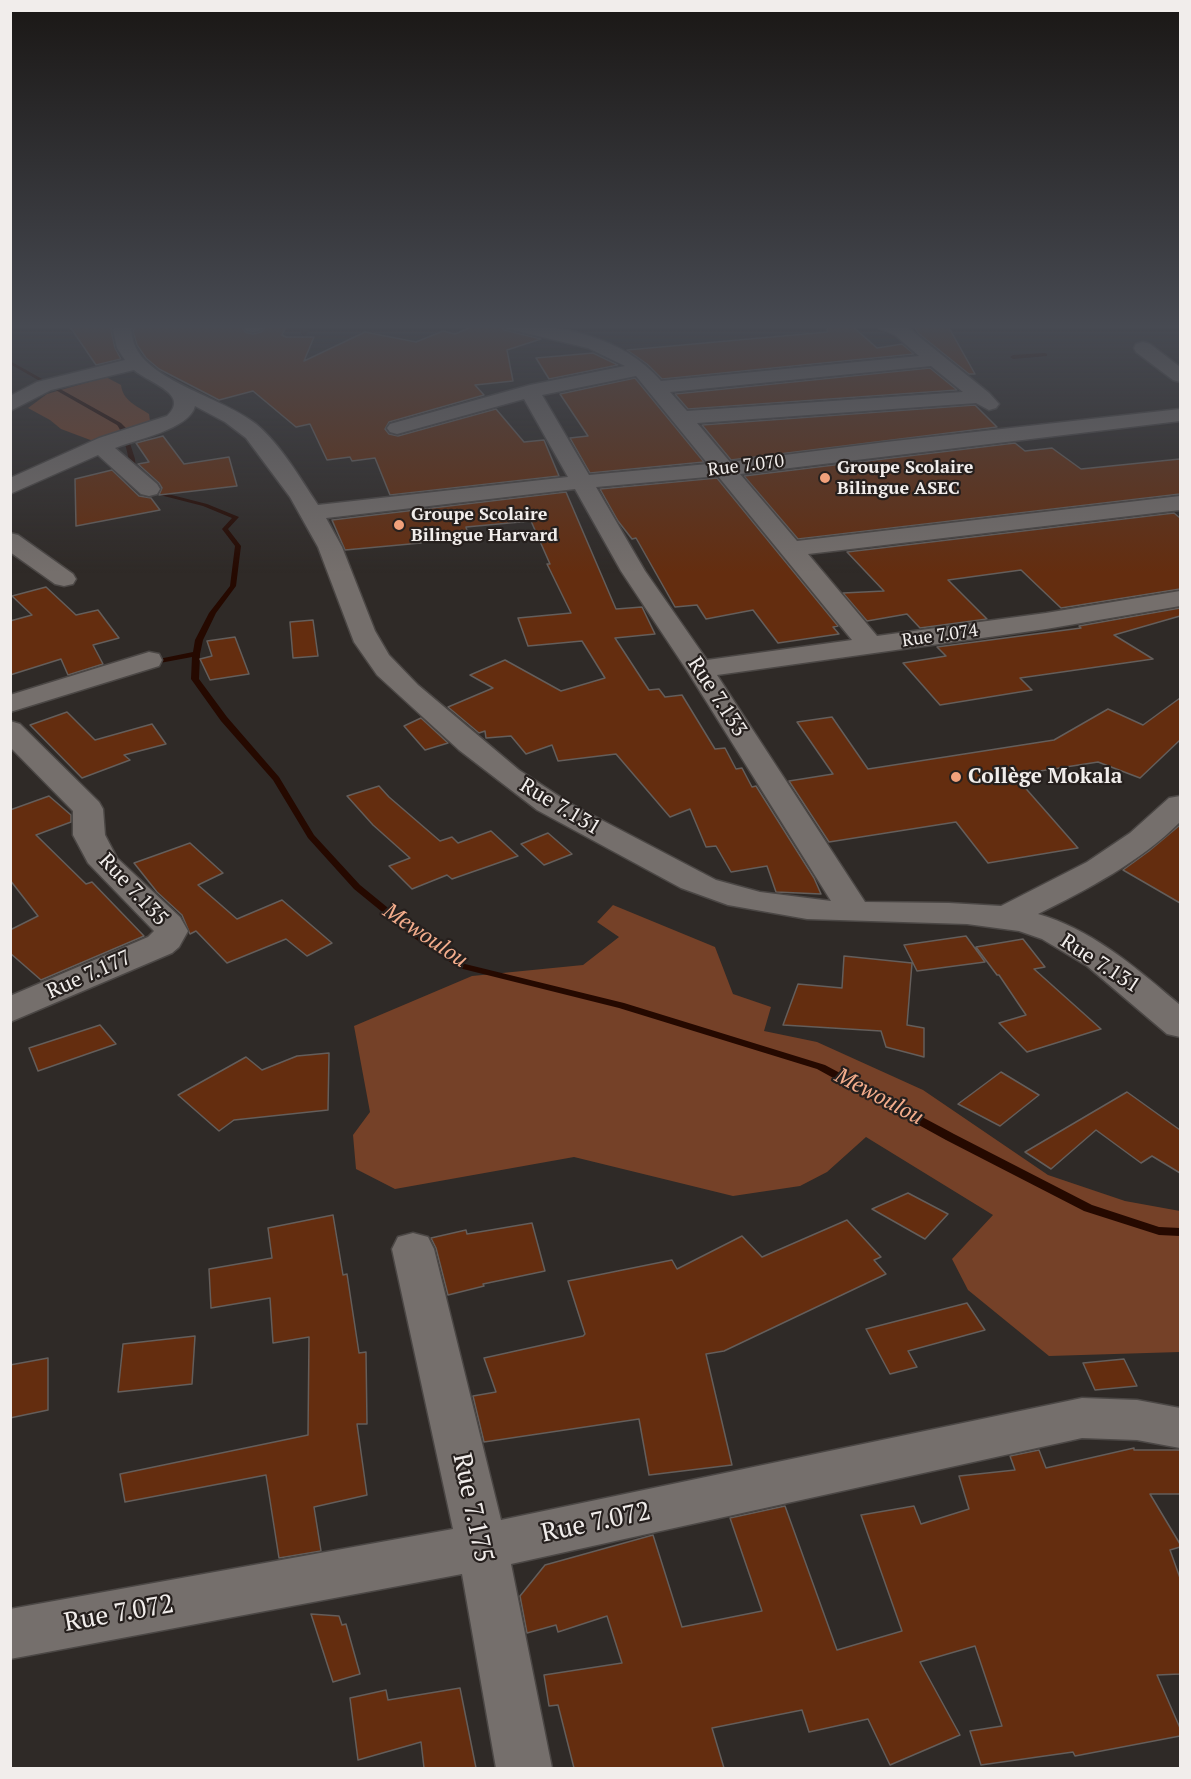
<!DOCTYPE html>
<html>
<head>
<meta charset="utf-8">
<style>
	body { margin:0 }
	#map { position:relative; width:1191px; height:1779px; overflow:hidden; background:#2f2a27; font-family:"PT Serif",serif }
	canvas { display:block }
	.frame { position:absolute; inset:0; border:12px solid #f1edeb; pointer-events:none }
</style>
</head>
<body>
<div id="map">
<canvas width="1191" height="1779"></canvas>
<div class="frame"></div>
</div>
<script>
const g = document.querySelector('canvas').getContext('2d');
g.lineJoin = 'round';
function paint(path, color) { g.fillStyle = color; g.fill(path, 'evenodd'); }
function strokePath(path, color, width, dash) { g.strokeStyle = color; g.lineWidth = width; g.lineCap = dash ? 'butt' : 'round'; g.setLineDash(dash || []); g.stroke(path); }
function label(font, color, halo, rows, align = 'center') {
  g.font = font + ' "PT Serif",serif'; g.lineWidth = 4.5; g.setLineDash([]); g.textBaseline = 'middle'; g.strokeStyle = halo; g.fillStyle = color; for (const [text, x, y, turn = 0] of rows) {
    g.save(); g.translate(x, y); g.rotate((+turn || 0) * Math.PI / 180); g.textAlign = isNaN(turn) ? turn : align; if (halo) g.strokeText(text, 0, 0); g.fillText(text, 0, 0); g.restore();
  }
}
paint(new Path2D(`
	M 106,377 L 121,385 C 123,401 137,406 149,414 L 150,421 L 138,429 L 93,441 L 61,429 L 50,420 L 28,408 L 47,394 Z
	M 613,905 L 715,947 L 733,994 L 771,1007 L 764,1031 L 817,1042 L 923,1090 L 1048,1175 L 1125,1201 L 1180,1211 L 1180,1352 L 1049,1356 L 968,1290 L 952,1259 L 993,1215 L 866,1137 L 827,1172 L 800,1186 L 733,1196 L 574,1157 L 395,1189 L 356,1169 L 353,1135 L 370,1112 L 354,1026 L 472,976 L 583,965 L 619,937 L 597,922 Z`), '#754128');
paint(new Path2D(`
	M 24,324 L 32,324 L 10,329 L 10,326 Z
	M 306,327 L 308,328 L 307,334 L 304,336 L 301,334 L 303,330 L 252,330 L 250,329 L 252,328 Z
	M 1045,353 L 1047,354 L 1047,356 L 1013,359 L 1010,357 L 1013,355 Z
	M 10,361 L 121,423 L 128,430 L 129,440 L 135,459 L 136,469 L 139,472 L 138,473 L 134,473 L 130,470 C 130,460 123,432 117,425 L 10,364 Z
	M 153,485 L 164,493 L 207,504 L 239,517 L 228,529 L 241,546 L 236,586 L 216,613 L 203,640 L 200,654 L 199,679 L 227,717 L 279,777 L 314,835 L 360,885 L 420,934 L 465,964 L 624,1003 L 825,1065 L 954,1134 L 1092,1205 L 1159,1227 L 1180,1228 L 1180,1236 L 1159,1235 L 1084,1211 L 946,1140 L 817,1069 L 619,1008 L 459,968 L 414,938 L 354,889 L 308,838 L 273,780 L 221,721 L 191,679 L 192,657 L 149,665 L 145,663 L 149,661 L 193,652 L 195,640 L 209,613 L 230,586 L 235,546 L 222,529 L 232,518 L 203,506 L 160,495 L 150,487 Z`), '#250900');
const building = new Path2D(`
	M 68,324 L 114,324 L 111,330 L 115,348 L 121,359 L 96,365 Z
	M 137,324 L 243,324 L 242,327 L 245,332 L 253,334 L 261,332 L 268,325 L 287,325 L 282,335 L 286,337 L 314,337 L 304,361 L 365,332 L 416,342 L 443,331 L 455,334 L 478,324 L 500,324 L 504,330 L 541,339 L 507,350 L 513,381 L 475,385 L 484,395 L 389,422 L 385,429 L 389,434 L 398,436 L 496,409 L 524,442 L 544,440 L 559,476 L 390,495 L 375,458 L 352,461 L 350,457 L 327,460 L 310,424 L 296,427 L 253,391 L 219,400 L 159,369 L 146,358 L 137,345 L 133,331 Z
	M 828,324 L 850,324 L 877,348 L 902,344 L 914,354 L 662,379 L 647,364 L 627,350 L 827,332 Z
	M 914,326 L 948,326 L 975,374 L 969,374 L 918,333 Z
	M 593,353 L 618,365 L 549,379 L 536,358 Z
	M 930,368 L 957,390 L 688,409 L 675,394 Z
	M 635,378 L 704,462 L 590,473 L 570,438 L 588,436 L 560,394 Z
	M 975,405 L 997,427 L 731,460 L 702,425 Z
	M 163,436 L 184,464 L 229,457 L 237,486 L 159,495 L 162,488 L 159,483 L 138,464 L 149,462 L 136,443 Z
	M 1015,443 L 1025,451 L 1052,448 L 1081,469 L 1180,459 L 1180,494 L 798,539 L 744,476 Z
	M 112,470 L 139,496 L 151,498 L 160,510 L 76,526 L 75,479 Z
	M 717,478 L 838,626 L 833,627 L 839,634 L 778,643 L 753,610 L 706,619 L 697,605 L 675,607 L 636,538 L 632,539 L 618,521 L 600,489 Z
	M 566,492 L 616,609 L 642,607 L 655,634 L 615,638 L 649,690 L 659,689 L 665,697 L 682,695 L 715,749 L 725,748 L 736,769 L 742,768 L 752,787 L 756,786 L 814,878 L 821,894 L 776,892 L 767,866 L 731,872 L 716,846 L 706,847 L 690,809 L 670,817 L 616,754 L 558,761 L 552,745 L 526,754 L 511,736 L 486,738 L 485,731 L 479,733 L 448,707 L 493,688 L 470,675 L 505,660 L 561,691 L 605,678 L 582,641 L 528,646 L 518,618 L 571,613 L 547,564 L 550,564 L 531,521 L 466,527 L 468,535 L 420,540 L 421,543 L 345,550 L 332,520 Z
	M 1174,513 L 1180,518 L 1180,589 L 1061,608 L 1021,570 L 948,580 L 987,619 L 920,628 L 907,614 L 867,621 L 843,593 L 884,591 L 847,552 Z
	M 46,587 L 76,615 L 98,610 L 119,638 L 93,645 L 103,664 L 68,675 L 61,659 L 10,675 L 10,621 L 32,615 L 12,596 Z
	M 1180,608 L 1180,616 L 1114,635 L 1153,659 L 1020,678 L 1032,690 L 940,705 L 903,663 L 946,656 L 937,647 L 1081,628 L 1079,626 Z
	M 313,620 L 318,656 L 293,658 L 290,622 Z
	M 235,637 L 249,674 L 210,680 L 200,659 L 212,656 L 207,641 Z
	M 1180,698 L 1180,740 L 1140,778 L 1098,762 L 1014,775 L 1078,848 L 988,863 L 956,822 L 829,842 L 789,781 L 833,774 L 797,722 L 832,717 L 868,769 L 1054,740 L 1108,709 L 1143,725 Z
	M 67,712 L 95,740 L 152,724 L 166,744 L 124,755 L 130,760 L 82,778 L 30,725 Z
	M 421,718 L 448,743 L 425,750 L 404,726 Z
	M 379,786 L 389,797 L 440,841 L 452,837 L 458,843 L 491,831 L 518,856 L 452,879 L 447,875 L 412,889 L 389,866 L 410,858 L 373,825 L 347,796 Z
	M 49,796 L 71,815 L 71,822 L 36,835 L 86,884 L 92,882 L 144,936 L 41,980 L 10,953 L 10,930 L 38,916 L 10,880 L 10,810 Z
	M 1180,825 L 1180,903 L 1123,870 L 1149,851 Z
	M 548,833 L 572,854 L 544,865 L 521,844 Z
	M 190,843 L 223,873 L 198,885 L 237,919 L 282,900 L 332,943 L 307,956 L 286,939 L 227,963 L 196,931 L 190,934 L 182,915 L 157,892 L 134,863 Z
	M 966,936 L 985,962 L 917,971 L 904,945 Z
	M 1023,939 L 1045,967 L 1034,969 L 1101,1029 L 1027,1052 L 999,1023 L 1026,1015 L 999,975 L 997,975 L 976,947 Z
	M 844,956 L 912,963 L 907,1025 L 924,1028 L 924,1057 L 886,1047 L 881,1031 L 783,1025 L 798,984 L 842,988 Z
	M 100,1025 L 116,1044 L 38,1071 L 29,1048 Z
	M 329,1053 L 328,1110 L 234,1120 L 219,1131 L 178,1095 L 246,1057 L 262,1070 L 297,1056 Z
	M 1001,1072 L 1039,1095 L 1000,1126 L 958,1104 Z
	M 1127,1092 L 1180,1130 L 1180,1173 L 1152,1156 L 1141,1163 L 1096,1130 L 1051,1169 L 1025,1152 Z
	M 908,1193 L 948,1214 L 925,1239 L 872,1209 Z
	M 333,1215 L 343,1275 L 347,1274 L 359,1353 L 366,1352 L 367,1424 L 357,1424 L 367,1495 L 314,1507 L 321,1551 L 279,1558 L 266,1475 L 125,1502 L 120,1474 L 308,1435 L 309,1337 L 273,1343 L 270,1298 L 211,1308 L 209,1269 L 272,1258 L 268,1228 Z
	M 847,1220 L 881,1257 L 874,1260 L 886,1274 L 724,1351 L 706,1354 L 732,1465 L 649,1475 L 639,1419 L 484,1442 L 473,1396 L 496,1392 L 484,1358 L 583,1336 L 585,1334 L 568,1281 L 672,1260 L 677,1269 L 742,1236 L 762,1257 Z
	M 532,1223 L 545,1271 L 483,1284 L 484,1286 L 448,1295 L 436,1248 L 431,1238 L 466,1230 L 467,1234 Z
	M 967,1303 L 985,1330 L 908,1351 L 917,1367 L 890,1374 L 866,1329 Z
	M 195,1336 L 192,1384 L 118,1392 L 123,1344 Z
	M 48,1358 L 48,1410 L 10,1418 L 10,1365 Z
	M 1124,1359 L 1137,1386 L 1095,1390 L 1083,1363 Z
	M 1134,1448 L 1134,1450 L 1180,1450 L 1180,1494 L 1150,1494 L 1180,1544 L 1180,1547 L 1170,1550 L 1180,1578 L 1180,1674 L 1157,1675 L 1180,1728 L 1180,1736 L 1075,1756 L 1073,1752 L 981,1765 L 970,1731 L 1002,1726 L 975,1646 L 920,1662 L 960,1735 L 890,1765 L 868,1719 L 809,1732 L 802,1710 L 712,1728 L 724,1768 L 574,1768 L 558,1705 L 549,1706 L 544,1675 L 622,1663 L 607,1616 L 558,1632 L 556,1625 L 527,1633 L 520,1596 L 545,1565 L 653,1535 L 682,1627 L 762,1611 L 730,1518 L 785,1506 L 837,1650 L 902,1631 L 861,1515 L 914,1506 L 921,1524 L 969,1509 L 959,1476 L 1015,1470 L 1010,1456 L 1039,1450 L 1046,1468 Z
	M 311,1614 L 339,1616 L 342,1625 L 346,1624 L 360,1674 L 333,1682 Z
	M 460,1688 L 476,1768 L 424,1768 L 421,1742 L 358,1760 L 350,1698 L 386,1690 L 388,1700 Z`);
paint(building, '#642d0f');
strokePath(building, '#645e5b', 1.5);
const minor = new Path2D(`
	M 117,324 L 135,324 L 131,330 C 132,336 133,343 136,348 C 153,382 225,399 256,424 C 281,445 300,478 318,505 L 568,477 L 524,399 L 397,434 L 390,432 L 387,428 L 390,424 L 530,385 L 625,366 L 588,348 L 505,328 L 502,324 C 558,324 623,336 661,381 L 919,356 L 895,335 L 879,328 L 876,324 L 900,324 L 907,327 L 989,393 L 999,404 L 996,408 L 989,410 L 976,403 L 697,423 L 730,462 L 886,442 L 1180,409 L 1180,421 L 740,474 L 797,541 L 1180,496 L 1180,510 L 808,554 L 877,636 L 1046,613 L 1180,591 L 1180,606 L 1046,629 L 717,675 L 865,902 L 949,903 L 1001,906 L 1087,862 L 1130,833 L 1169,798 L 1180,796 L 1180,822 C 1140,862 1088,889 1038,914 C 1090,929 1133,965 1174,1000 L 1180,1005 L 1180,1037 L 1167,1034 L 1087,966 L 1042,939 L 1019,931 L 967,924 L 807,919 L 728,905 L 681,888 L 537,810 L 459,750 L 377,675 L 354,642 L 318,547 L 290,497 L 246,438 L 225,422 L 195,406 C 190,429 135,440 115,448 L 157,484 L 160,489 L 157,494 L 149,496 L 141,494 L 98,455 L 10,494 L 10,478 L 99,438 L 167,416 C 191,394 149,383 134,370 L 51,390 L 10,411 L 10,396 L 37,382 L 125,360 L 117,348 L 113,330 ZM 931,366 L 963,392 L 687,411 L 670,392 ZM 636,376 L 708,464 L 589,475 L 542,395 ZM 718,476 L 852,640 L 707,660 L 645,571 L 596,487 ZM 575,489 L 621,571 L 686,669 L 831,901 L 760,892 L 716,880 L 571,804 L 519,770 L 418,685 L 389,655 L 375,631 L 342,547 L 326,518 Z
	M 246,324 L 266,324 C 261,332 255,333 247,331 L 244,327 Z
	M 1143,342 L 1150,344 L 1180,367 L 1180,382 L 1173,380 L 1136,352 L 1134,348 L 1136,344 Z
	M 10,533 L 18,535 L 73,574 L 76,579 L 73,584 L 64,586 L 55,584 L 10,552 Z
	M 149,652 L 159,654 L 162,660 L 159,666 L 10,712 L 10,695 Z
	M 10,721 L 20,724 L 99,802 L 103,809 L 105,835 L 117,858 L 180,917 L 188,931 L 179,947 L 172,953 L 10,1022 L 10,996 L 148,937 L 154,931 L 88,863 L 73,835 L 73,811 L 10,747 Z
	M 413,1233 L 428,1237 L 434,1249 L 501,1520 L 1082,1398 L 1137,1400 L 1180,1408 L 1180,1448 L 1137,1440 L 1082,1438 L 511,1564 L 552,1768 L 496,1768 L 462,1574 L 10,1659 L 10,1609 L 453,1529 L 392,1249 L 398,1237 Z`);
strokePath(minor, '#4b4745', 3);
paint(minor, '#756f6c');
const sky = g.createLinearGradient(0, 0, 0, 573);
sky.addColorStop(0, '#1a1715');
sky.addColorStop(0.57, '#474a52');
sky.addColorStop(1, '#474a5200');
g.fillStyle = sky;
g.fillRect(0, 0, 1191, 573);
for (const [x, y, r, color] of [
	[825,478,6,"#f1a17b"],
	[399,525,6,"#f1a17b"],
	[956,777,6,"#f1a17b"]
]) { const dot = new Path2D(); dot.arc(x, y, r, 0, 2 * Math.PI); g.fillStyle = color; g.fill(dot); strokePath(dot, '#26201e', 2); }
label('18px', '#f1edeb', '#26201e', [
	["Rue 7.070",746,466,-7],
	["Rue 7.074",940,636,-8]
]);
label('bold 18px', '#f1edeb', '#26201e', [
	["Groupe Scolaire",837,468],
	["Bilingue ASEC",837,489],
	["Groupe Scolaire",411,515],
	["Bilingue Harvard",411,536]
], 'left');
label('21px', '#f1edeb', '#26201e', [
	["Rue 7.133",717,697,57],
	["Rue 7.131",560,807,31],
	["Rue 7.135",133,890,47],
	["Rue 7.131",1100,964,33],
	["Rue 7.177",89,975,-24]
]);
label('bold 21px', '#f1edeb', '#26201e', [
	["Collège Mokala",968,777]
], 'left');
label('italic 22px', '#f4ad8c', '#26201e', [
	["Mewoulou",425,936,34],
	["Mewoulou",879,1097,28]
]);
label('26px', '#f1edeb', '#26201e', [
	["Rue 7.175",472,1508,78],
	["Rue 7.072",596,1523,-12],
	["Rue 7.072",119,1614,-10]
]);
</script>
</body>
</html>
